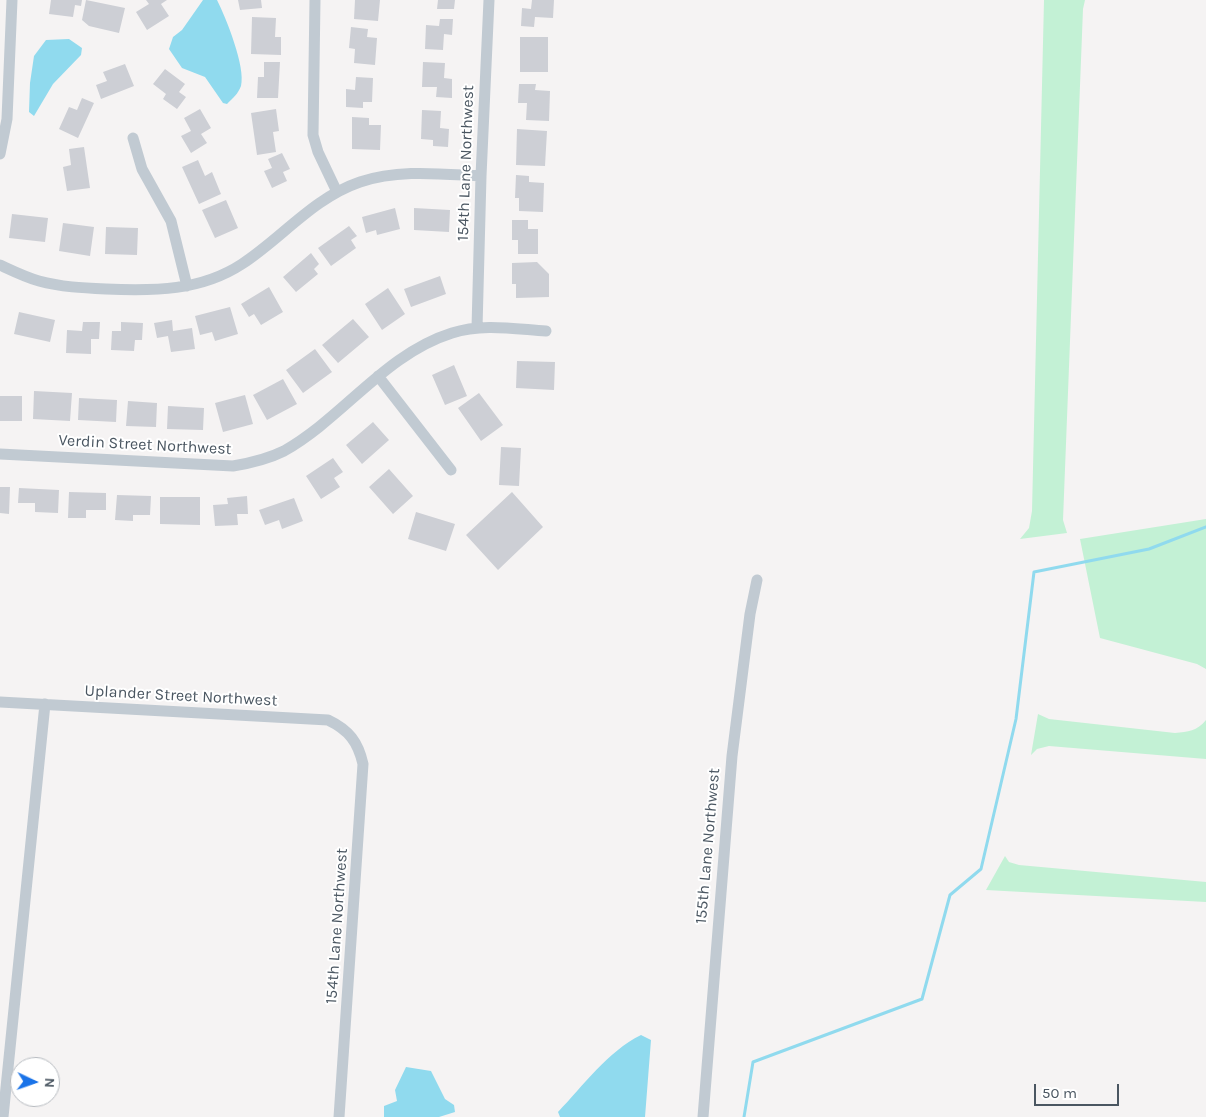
<!DOCTYPE html>
<html>
<head>
<meta charset="utf-8">
<style>
	body { margin:0 }
	#map { position:relative; width:1206px; height:1117px; overflow:hidden; background:#f5f3f3; font-family:Karla,sans-serif }
	canvas { display:block }
	.north { position:absolute; left:10px; top:1057px; width:50px; height:50px; box-sizing:border-box; background:#fff; border:1px solid #b7bbc0; border-radius:50%; rotate:93deg; font-size:14px; font-weight:700; line-height:20px; text-align:center; color:#4a5661 }
	.north::after { content:''; display:block; margin:auto; width:18px; height:22px; background:#1a73e8; clip-path:polygon(50% 0,100% 100%,50% 72%,0 100%) }
	.scale { position:absolute; left:1034px; top:1084px; width:85px; height:22px; box-sizing:border-box; border:2px solid #4a5661; border-top:0; padding-left:6px; font-size:15px; line-height:18px; white-space:nowrap; color:#4a5661; -webkit-text-stroke:4px #fff; paint-order:stroke }
</style>
</head>
<body>
<div id="map">
<canvas width="1206" height="1117"></canvas>
<div class="north">N</div>
<div class="scale">50 m</div>
</div>
<script>
const g = document.querySelector('canvas').getContext('2d');
g.lineJoin = 'round';
function paint(path, color) { g.fillStyle = color; g.fill(path, 'evenodd'); }
function strokePath(path, color, width, dash) { g.strokeStyle = color; g.lineWidth = width; g.lineCap = dash ? 'butt' : 'round'; g.setLineDash(dash || []); g.stroke(path); }
function label(font, color, halo, rows, align = 'center') {
  g.font = font + ' Karla,sans-serif'; g.lineWidth = 4; g.setLineDash([]); g.textBaseline = 'middle'; g.strokeStyle = halo; g.fillStyle = color; for (const [text, x, y, turn = 0] of rows) {
    g.save(); g.translate(x, y); g.rotate((+turn || 0) * Math.PI / 180); g.textAlign = isNaN(turn) ? turn : align; if (halo) g.strokeText(text, 0, 0); g.fillText(text, 0, 0); g.restore();
  }
}
paint(new Path2D(`
	M 1044,0 L 1085,0 L 1083,9 L 1063,520 L 1067,533 L 1020,539 L 1029,528 L 1032,511 Z
	M 1206,519 L 1206,669 L 1197,664 L 1100,638 L 1080,539 Z
	M 1038,714 L 1049,719 L 1175,733 C 1188,732 1197,731 1206,720 L 1206,759 L 1049,746 L 1037,749 L 1031,755 Z
	M 1005,856 L 1009,862 L 1019,865 L 1206,882 L 1206,902 L 986,890 Z`), '#c3f1d5');
paint(new Path2D(`
	M 203,0 L 217,0 C 226,18 246,67 241,86 C 238,94 233,98 227,104 L 223,103 L 205,77 L 182,68 L 169,49 L 173,37 L 182,30 Z
	M 69,39 L 82,48 L 81,55 L 53,84 L 34,116 L 29,112 L 30,83 L 34,56 L 46,40 Z
	M 641,1035 L 651,1040 L 645,1117 L 560,1117 L 558,1112 C 584,1085 607,1052 641,1035 Z
	M 406,1067 L 431,1071 L 445,1099 L 454,1105 L 455,1112 L 439,1117 L 384,1117 L 384,1106 L 397,1101 L 395,1090 Z`), '#90daee');
strokePath(new Path2D(`
	M 744,1117 L 753,1062 L 922,999 L 950,895 L 981,869 L 1016,719 L 1034,572 L 1149,549 L 1206,527`), '#90daee', 3);
paint(new Path2D(`
	M 51,0 L 82,0 L 81,6 L 75,5 L 73,17 L 49,14 Z
	M 86,0 L 125,8 L 119,33 L 89,26 L 82,20 Z
	M 146,0 L 167,0 L 161,4 L 169,16 L 147,30 L 136,12 L 149,4 Z
	M 238,0 L 261,0 L 262,8 L 240,10 Z
	M 355,0 L 380,0 L 378,21 L 354,19 Z
	M 438,0 L 455,0 L 454,9 L 437,9 Z
	M 532,0 L 554,0 L 553,18 L 535,17 L 534,27 L 521,26 L 522,8 L 531,9 Z
	M 252,17 L 276,18 L 275,37 L 281,37 L 281,55 L 251,54 Z
	M 440,19 L 453,19 L 452,35 L 444,34 L 443,50 L 425,49 L 426,25 L 439,26 Z
	M 351,27 L 368,29 L 367,37 L 377,38 L 375,65 L 354,63 L 355,49 L 349,48 Z
	M 520,37 L 548,37 L 548,72 L 520,72 Z
	M 264,62 L 280,62 L 278,98 L 257,98 L 258,77 L 264,77 Z
	M 423,62 L 445,63 L 444,78 L 452,79 L 452,98 L 436,97 L 437,87 L 422,87 Z
	M 125,64 L 134,86 L 101,99 L 96,85 L 107,81 L 103,72 Z
	M 165,69 L 185,84 L 179,92 L 186,97 L 177,109 L 163,99 L 166,94 L 153,84 Z
	M 356,77 L 373,78 L 372,102 L 363,102 L 363,108 L 346,107 L 346,89 L 355,90 Z
	M 519,84 L 536,84 L 535,90 L 550,91 L 549,121 L 526,120 L 527,103 L 518,103 Z
	M 82,98 L 94,103 L 78,138 L 59,129 L 69,107 L 77,110 Z
	M 200,109 L 211,128 L 201,134 L 207,143 L 191,153 L 181,136 L 191,131 L 184,118 Z
	M 276,109 L 279,131 L 273,132 L 276,152 L 257,155 L 251,113 Z
	M 422,110 L 441,111 L 440,128 L 449,129 L 448,147 L 433,146 L 433,140 L 421,139 Z
	M 352,117 L 369,118 L 369,125 L 381,125 L 380,150 L 352,149 Z
	M 517,129 L 547,131 L 545,166 L 516,165 Z
	M 84,147 L 90,188 L 67,191 L 63,167 L 71,165 L 69,149 Z
	M 282,153 L 290,169 L 283,172 L 287,181 L 272,188 L 264,171 L 272,168 L 268,159 Z
	M 198,160 L 205,176 L 212,172 L 221,194 L 199,204 L 182,167 Z
	M 516,175 L 529,176 L 529,182 L 544,183 L 543,212 L 519,211 L 519,198 L 515,198 Z
	M 226,200 L 238,228 L 215,238 L 202,210 Z
	M 395,208 L 400,229 L 377,235 L 376,230 L 366,233 L 362,217 Z
	M 414,208 L 450,210 L 449,232 L 414,230 Z
	M 12,214 L 48,218 L 45,242 L 9,238 Z
	M 512,220 L 528,220 L 528,229 L 538,229 L 538,254 L 518,254 L 518,240 L 512,240 Z
	M 63,223 L 94,227 L 90,256 L 59,251 Z
	M 349,226 L 357,236 L 351,240 L 356,248 L 331,266 L 318,248 Z
	M 106,227 L 138,228 L 137,255 L 105,254 Z
	M 311,253 L 319,264 L 314,269 L 318,274 L 296,292 L 283,277 Z
	M 537,262 L 549,274 L 549,297 L 516,298 L 516,284 L 512,284 L 512,263 Z
	M 440,276 L 446,294 L 411,307 L 404,289 Z
	M 269,287 L 283,312 L 261,325 L 254,314 L 249,317 L 241,304 Z
	M 388,288 L 405,314 L 382,330 L 365,304 Z
	M 230,307 L 238,334 L 215,341 L 212,332 L 200,335 L 195,316 Z
	M 19,312 L 55,320 L 50,342 L 14,334 Z
	M 353,319 L 369,337 L 338,363 L 322,345 Z
	M 172,320 L 173,331 L 192,328 L 195,349 L 171,352 L 168,336 L 157,338 L 154,323 Z
	M 83,322 L 100,322 L 99,339 L 91,339 L 91,354 L 66,353 L 67,330 L 82,331 Z
	M 121,322 L 143,323 L 142,340 L 135,340 L 134,351 L 111,350 L 112,331 L 121,331 Z
	M 315,349 L 332,372 L 303,393 L 286,370 Z
	M 517,361 L 555,362 L 554,390 L 516,388 Z
	M 454,365 L 467,396 L 445,405 L 432,375 Z
	M 283,379 L 297,404 L 267,420 L 253,395 Z
	M 34,391 L 72,393 L 70,421 L 33,419 Z
	M 479,393 L 503,425 L 481,441 L 458,408 Z
	M 245,395 L 253,424 L 223,432 L 215,403 Z
	M 0,396 L 22,396 L 22,421 L 0,421 Z
	M 79,398 L 117,400 L 116,422 L 78,420 Z
	M 128,401 L 157,403 L 156,427 L 126,426 Z
	M 168,406 L 204,408 L 203,430 L 167,429 Z
	M 373,422 L 389,440 L 362,464 L 346,445 Z
	M 501,447 L 521,448 L 519,486 L 499,485 Z
	M 333,458 L 343,472 L 334,478 L 340,487 L 321,499 L 306,476 Z
	M 389,469 L 413,496 L 393,514 L 369,487 Z
	M 0,487 L 10,487 L 9,514 L 0,513 Z
	M 19,488 L 59,490 L 58,513 L 35,512 L 35,503 L 18,503 Z
	M 69,492 L 106,493 L 106,510 L 86,510 L 86,518 L 68,518 Z
	M 512,492 L 543,527 L 498,570 L 466,535 Z
	M 117,495 L 151,496 L 150,515 L 133,515 L 133,521 L 115,520 Z
	M 247,496 L 248,514 L 237,514 L 238,525 L 215,526 L 213,505 L 228,504 L 227,498 Z
	M 160,497 L 200,497 L 200,525 L 160,524 Z
	M 294,498 L 303,521 L 282,529 L 279,520 L 265,525 L 259,510 Z
	M 416,512 L 455,524 L 446,551 L 408,539 Z`), '#cdcfd5');
strokePath(new Path2D(`
	M 315,0 L 313,135 L 318,152 L 337,192
	M 133,138 L 142,169 L 171,221 L 187,286
	M 0,154 L 7,119 L 12,0
	M 0,265 C 13,271 25,277 39,281 C 61,287 83,288 106,289 C 154,291 201,291 242,264 C 282,238 313,198 360,182 C 399,169 440,174 481,176
	M 477,328 L 481,176 L 489,0
	M 378,376 L 451,470
	M 0,454 L 233,466 C 251,463 268,459 284,451 C 344,417 385,354 452,333 C 482,323 515,329 546,331
	M 0,702 L 328,720 C 349,730 358,742 363,764 L 339,1117
	M 3,1117 L 45,704
	M 703,1117 L 732,756 L 750,614 L 757,580`), '#c1cad2', 11);
label('16px', '#4a5661', '#fff', [
	["154th Lane Northwest",466,163,-88],
	["Verdin Street Northwest",145,445,3],
	["Uplander Street Northwest",181,696,3],
	["155th Lane Northwest",708,846,-85],
	["154th Lane Northwest",337,926,-86]
]);
</script>
</body>
</html>
